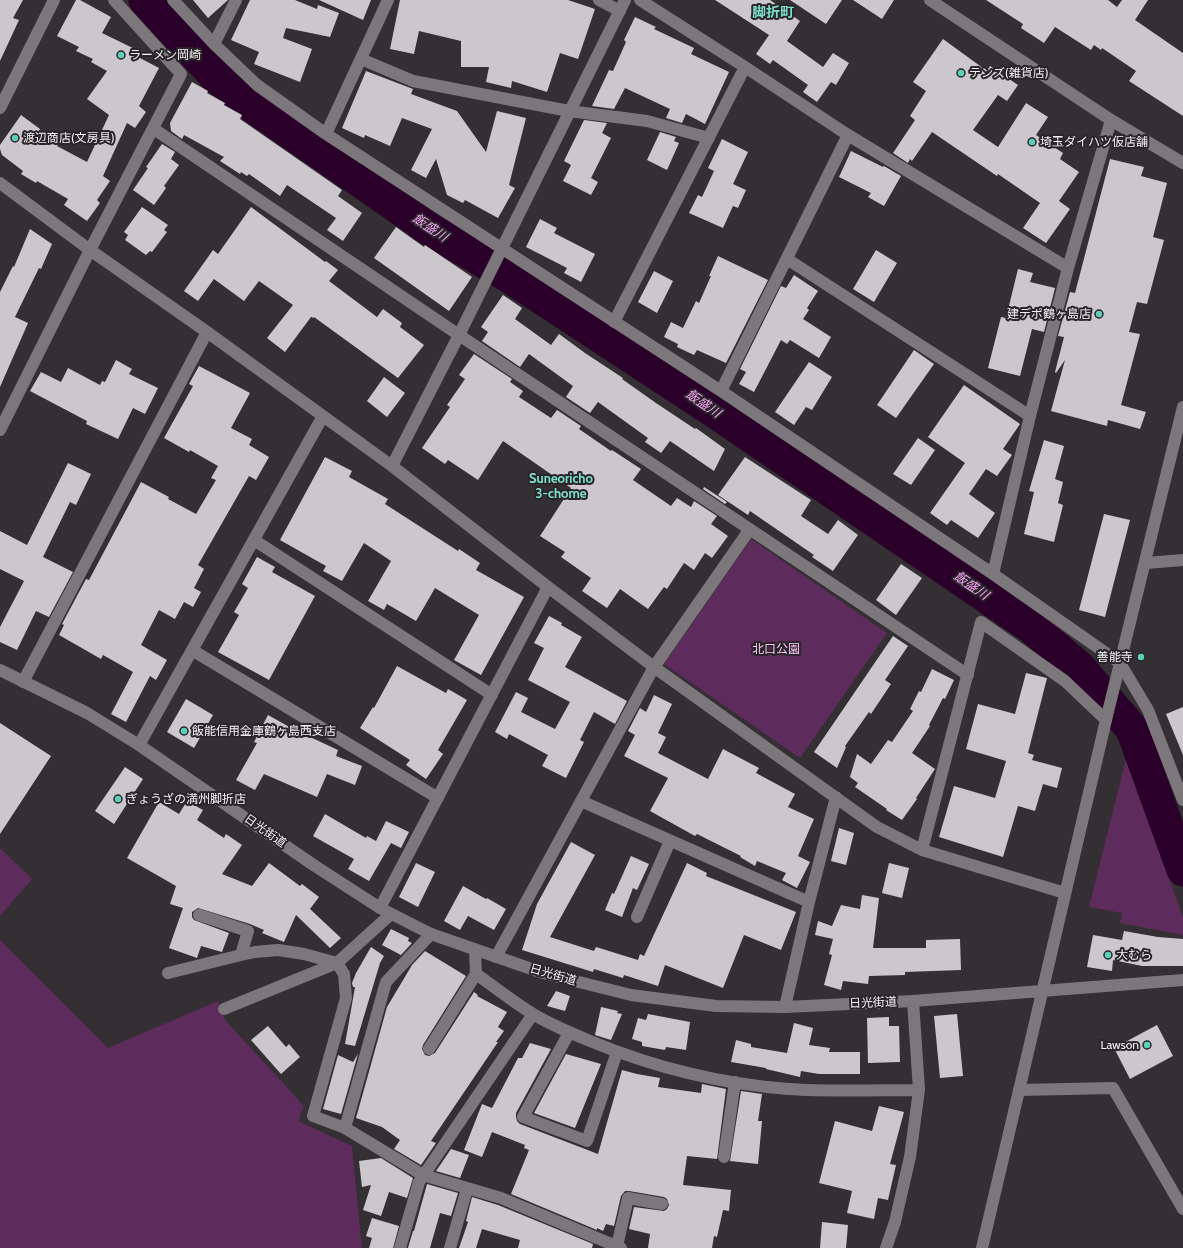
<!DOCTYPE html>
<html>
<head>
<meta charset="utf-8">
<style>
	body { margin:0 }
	canvas { display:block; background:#332f33 }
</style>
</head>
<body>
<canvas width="1183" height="1248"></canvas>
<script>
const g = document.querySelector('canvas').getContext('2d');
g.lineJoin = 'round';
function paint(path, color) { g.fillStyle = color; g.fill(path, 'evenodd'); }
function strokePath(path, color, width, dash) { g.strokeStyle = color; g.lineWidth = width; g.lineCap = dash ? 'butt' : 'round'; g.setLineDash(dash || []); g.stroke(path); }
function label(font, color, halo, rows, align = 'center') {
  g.font = font + ' Cabin,"Noto Sans JP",sans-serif'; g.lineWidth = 4; g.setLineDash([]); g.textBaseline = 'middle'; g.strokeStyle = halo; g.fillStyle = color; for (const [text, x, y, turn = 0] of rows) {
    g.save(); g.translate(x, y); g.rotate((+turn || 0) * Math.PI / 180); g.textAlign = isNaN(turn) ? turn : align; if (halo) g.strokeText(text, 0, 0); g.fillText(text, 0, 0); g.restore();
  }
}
paint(new Path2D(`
	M 751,539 L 887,633 L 800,758 L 664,664 Z
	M 1126,759 L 1183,917 L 1183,935 L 1120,923 L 1122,913 L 1089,907 Z
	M 0,848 L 32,879 L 0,916 Z
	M 0,940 L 108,1048 L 218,1001 L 225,1020 L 304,1106 L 298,1121 L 352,1146 L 362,1248 L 0,1248 Z`), '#5d2b5c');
strokePath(new Path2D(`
	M 145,0 L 216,77 L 255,108 L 429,229 L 508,276 L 715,412 L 1031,627 L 1079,667 L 1132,729 L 1183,870`), '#2a002a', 33);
paint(new Path2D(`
	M 0,0 L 23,0 L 13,18 L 19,20 L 0,61 Z
	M 76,0 L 80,0 L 111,17 L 102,33 L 141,52 L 138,57 L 159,68 L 139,106 L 146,112 L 135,128 L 127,123 L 103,176 L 110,181 L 97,200 L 100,203 L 87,221 L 64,205 L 68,199 L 37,181 L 36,183 L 21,174 L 23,171 L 2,155 L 0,149 L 0,145 L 21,115 L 40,129 L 38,133 L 58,144 L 57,146 L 87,162 L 109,115 L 87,99 L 107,71 L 91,62 L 93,59 L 76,51 L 79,47 L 57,36 Z
	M 193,0 L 228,0 L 208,18 Z
	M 250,0 L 295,0 L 317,9 L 318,5 L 339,13 L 330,37 L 286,28 L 283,38 L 312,49 L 300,82 L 254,64 L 259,52 L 231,40 Z
	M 319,0 L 371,0 L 363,20 Z
	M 400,0 L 568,0 L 595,9 L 578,59 L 560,53 L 547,92 L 512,81 L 511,88 L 486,82 L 489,67 L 461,67 L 461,41 L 419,31 L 414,54 L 390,49 Z
	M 715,0 L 770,0 L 800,21 L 787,41 L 823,67 L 833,53 L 849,63 L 836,85 L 831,82 L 817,102 L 803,92 L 808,85 L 773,60 L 770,64 L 756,54 L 769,35 Z
	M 790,0 L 842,0 L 826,24 Z
	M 853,0 L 894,0 L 882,19 Z
	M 986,0 L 1108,0 L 1117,7 L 1122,0 L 1148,0 L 1135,20 L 1183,53 L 1183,116 L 1129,81 L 1136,71 L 1102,48 L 1101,50 L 1094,45 L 1091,50 L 1055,27 L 1044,43 L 1021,28 L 1023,24 Z
	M 635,17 L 656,27 L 654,29 L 694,48 L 691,54 L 729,72 L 705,124 L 686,114 L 682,123 L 666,118 L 670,109 L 625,88 L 614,109 L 592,106 L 609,70 L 613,71 L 626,42 L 624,40 Z
	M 943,39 L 987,71 L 990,66 L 1018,85 L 1007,101 L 998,95 L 973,130 L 998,147 L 1026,103 L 1048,117 L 1036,135 L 1063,153 L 1060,159 L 1079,172 L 1059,201 L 1070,209 L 1046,243 L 1023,228 L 1040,203 L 998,174 L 997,176 L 932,132 L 912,161 L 910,159 L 908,163 L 893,153 L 915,120 L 910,116 L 926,91 L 913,82 Z
	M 366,71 L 413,89 L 411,94 L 457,111 L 486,152 L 497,111 L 526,118 L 509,185 L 515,188 L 498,218 L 465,200 L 463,203 L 447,195 L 436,159 L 426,178 L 411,170 L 432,129 L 402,118 L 390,146 L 365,135 L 364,138 L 342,128 Z
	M 192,82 L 208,91 L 207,93 L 225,103 L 224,105 L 242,115 L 240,119 L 342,190 L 338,196 L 362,213 L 343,241 L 327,230 L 336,218 L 287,185 L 280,196 L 249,174 L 247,176 L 241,172 L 240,174 L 220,161 L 224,157 L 184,135 L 182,139 L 171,131 L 170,123 Z
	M 584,120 L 607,123 L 602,133 L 611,138 L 591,178 L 598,182 L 591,195 L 563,181 L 571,165 L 564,161 Z
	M 660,132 L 676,137 L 674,141 L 679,143 L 667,170 L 647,160 Z
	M 722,139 L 748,152 L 733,184 L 746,190 L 738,208 L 733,206 L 723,228 L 689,213 L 698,195 L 702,197 L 714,171 L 708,168 Z
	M 162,144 L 175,152 L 171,159 L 179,165 L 164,186 L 166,188 L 154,205 L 133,190 L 148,168 L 146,167 Z
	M 851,151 L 883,167 L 884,166 L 901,176 L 884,206 L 868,197 L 871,193 L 839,177 Z
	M 1110,159 L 1144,167 L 1141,176 L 1167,183 L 1153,237 L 1164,240 L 1147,304 L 1137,302 L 1129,332 L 1140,334 L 1121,405 L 1146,412 L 1140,429 L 1108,420 L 1107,426 L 1051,411 L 1065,360 L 1056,373 L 1055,372 L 1064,337 L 1058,336 L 1070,292 L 1075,293 Z
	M 142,207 L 168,225 L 164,230 L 167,232 L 152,252 L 150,251 L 146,255 L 125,240 L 128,235 L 124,232 Z
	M 251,207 L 325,262 L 326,261 L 338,270 L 329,281 L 377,317 L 383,309 L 402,323 L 400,327 L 424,345 L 398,378 L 314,317 L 314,318 L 311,317 L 285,352 L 267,338 L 293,305 L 259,281 L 244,301 L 214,279 L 198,301 L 184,291 L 213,250 L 218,254 Z
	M 540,219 L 557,228 L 554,233 L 595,254 L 581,282 L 564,273 L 567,268 L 526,247 Z
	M 396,227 L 424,247 L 425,245 L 472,277 L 449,311 L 374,258 Z
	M 30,229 L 52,244 L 41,269 L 39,268 L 15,317 L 28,323 L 0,387 L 0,292 L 13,266 L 14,267 Z
	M 876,250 L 897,263 L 874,302 L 853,289 Z
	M 718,256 L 768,280 L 726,363 L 697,350 L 694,355 L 677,347 L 678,344 L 664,337 L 671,322 L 683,328 L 696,301 L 699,303 L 711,276 L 709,276 Z
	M 1018,269 L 1033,273 L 1030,282 L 1055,288 L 1044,332 L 1032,329 L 1020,376 L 988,368 L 1001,317 L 1006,318 Z
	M 654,271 L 673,281 L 657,313 L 638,302 Z
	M 794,275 L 818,291 L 807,308 L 809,310 L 803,319 L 831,337 L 819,358 L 790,340 L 787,344 L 781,340 L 754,392 L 739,384 L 746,372 L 740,369 L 781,286 L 786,288 Z
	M 503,295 L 522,308 L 515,319 L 551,345 L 559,334 L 585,353 L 623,378 L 622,379 L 656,403 L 695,429 L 696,428 L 725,449 L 714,471 L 670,441 L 661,453 L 645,442 L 648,438 L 598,402 L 590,413 L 566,397 L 573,386 L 529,354 L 520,367 L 482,341 L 488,332 L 481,327 Z
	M 914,350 L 934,364 L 896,418 L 877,405 Z
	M 474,354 L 512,379 L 510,382 L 523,391 L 519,397 L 551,418 L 557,410 L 581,426 L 579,429 L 611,451 L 612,450 L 641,469 L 633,480 L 671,506 L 677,498 L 691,507 L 694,501 L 717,516 L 711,524 L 728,536 L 712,558 L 705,553 L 694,570 L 684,563 L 667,589 L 664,587 L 648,609 L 620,589 L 607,608 L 582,591 L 591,578 L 561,557 L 565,552 L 540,536 L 571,488 L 503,441 L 478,480 L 448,460 L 445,464 L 422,448 L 450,407 L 447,405 L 465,379 L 459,375 Z
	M 116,360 L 132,369 L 129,374 L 158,388 L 145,414 L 133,408 L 118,439 L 86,424 L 87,421 L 30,391 L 41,372 L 61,382 L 68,368 L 100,385 L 102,381 L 105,382 Z
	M 809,362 L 832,377 L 812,410 L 806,407 L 794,425 L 775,412 Z
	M 199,366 L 250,393 L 231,428 L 252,439 L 249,445 L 269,457 L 256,480 L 249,476 L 198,565 L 204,569 L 194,588 L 201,592 L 193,607 L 184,602 L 175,619 L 159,610 L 141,645 L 167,660 L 156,680 L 150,676 L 126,722 L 111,714 L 133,672 L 103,655 L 101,659 L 59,635 L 64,625 L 62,624 L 86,579 L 89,580 L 141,482 L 169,497 L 168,499 L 196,514 L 216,480 L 211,478 L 218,466 L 190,450 L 189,452 L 164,438 L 193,386 L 189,384 Z
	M 384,377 L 405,393 L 387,417 L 367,401 Z
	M 964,385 L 1020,424 L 1003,449 L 1012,455 L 997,476 L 986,469 L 969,494 L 995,513 L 978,538 L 951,520 L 947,525 L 930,513 L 965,463 L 928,437 Z
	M 918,438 L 935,450 L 911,485 L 893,474 Z
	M 1044,440 L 1064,446 L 1055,479 L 1063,482 L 1058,503 L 1063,505 L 1054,542 L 1024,534 L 1034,492 L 1029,491 Z
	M 325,457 L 352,471 L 349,477 L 388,499 L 385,504 L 458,551 L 459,549 L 480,563 L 476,570 L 524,597 L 481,675 L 454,660 L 479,615 L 435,588 L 416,621 L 387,604 L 384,610 L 368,601 L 391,561 L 364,543 L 342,581 L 323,571 L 326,566 L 280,540 Z
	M 745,457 L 811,500 L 801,516 L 828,534 L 838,520 L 858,535 L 833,571 L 812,557 L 814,555 L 750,511 L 748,515 L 718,495 Z
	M 68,463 L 91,474 L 76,505 L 70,502 L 43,557 L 73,572 L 49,617 L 36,611 L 17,650 L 0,642 L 0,627 L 24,581 L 0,569 L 0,531 L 27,545 Z
	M 704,487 L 727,502 L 725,504 L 703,489 Z
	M 1104,514 L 1130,520 L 1105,617 L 1079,610 Z
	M 257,557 L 275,567 L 272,572 L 315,596 L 269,680 L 218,652 L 239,615 L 234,612 L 248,588 L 242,584 Z
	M 901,564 L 922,578 L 896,615 L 876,600 Z
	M 549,616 L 562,623 L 561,625 L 582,637 L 565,667 L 627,701 L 615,724 L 594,712 L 580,740 L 584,742 L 566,778 L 542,766 L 548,755 L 509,734 L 507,739 L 495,732 L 516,692 L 528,698 L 521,712 L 555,729 L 570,702 L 528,680 L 544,648 L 534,643 Z
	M 893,636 L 908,646 L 885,680 L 891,684 L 871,714 L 869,712 L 845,746 L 846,747 L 837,768 L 814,752 Z
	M 397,666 L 446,693 L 448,689 L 467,700 L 438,750 L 443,754 L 426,779 L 406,765 L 410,760 L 360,728 L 373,707 L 374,708 Z
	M 932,669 L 954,680 L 945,699 L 943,698 L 929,725 L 930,726 L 912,753 L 935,769 L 916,798 L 917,799 L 902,820 L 886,810 L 887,809 L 855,787 L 858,783 L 850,777 L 857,754 L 871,764 L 888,740 L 892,742 L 913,711 L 910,709 L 919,691 L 921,692 Z
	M 1026,673 L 1047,678 L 1028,753 L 1034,755 L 1032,760 L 1062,768 L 1057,788 L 1043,784 L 1035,811 L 1018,806 L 1003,857 L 939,837 L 954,786 L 995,798 L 1006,761 L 966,749 L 978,704 L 1015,714 Z
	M 654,695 L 672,704 L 658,733 L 666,737 L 658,753 L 708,779 L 723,749 L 759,768 L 756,773 L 795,794 L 788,807 L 814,819 L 798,856 L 810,862 L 797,888 L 782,880 L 786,873 L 757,861 L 755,866 L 740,857 L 741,856 L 697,834 L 695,836 L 650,811 L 668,778 L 624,756 L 635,735 L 628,731 L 640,708 L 646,712 Z
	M 186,699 L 213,715 L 194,748 L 167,732 Z
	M 1183,707 L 1183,755 L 1166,714 Z
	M 268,715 L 309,738 L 310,737 L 338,750 L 336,756 L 362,766 L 355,785 L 327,774 L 317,797 L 264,774 L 255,790 L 236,780 L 257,743 L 254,742 Z
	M 0,723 L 51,756 L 0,834 Z
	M 125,767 L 143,779 L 114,824 L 95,811 Z
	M 187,801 L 203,810 L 197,820 L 224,838 L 226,834 L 242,845 L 222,874 L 252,886 L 269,863 L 300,886 L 302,884 L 319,897 L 310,909 L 341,938 L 330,948 L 296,915 L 284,942 L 262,933 L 264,930 L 250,924 L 198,908 L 192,912 L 192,917 L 194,920 L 229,933 L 222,952 L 201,946 L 197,958 L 169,948 L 183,908 L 170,904 L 176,886 L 127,858 L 159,802 L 179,814 Z
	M 325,814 L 366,838 L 367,836 L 376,841 L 386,821 L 409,832 L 401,848 L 391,843 L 369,881 L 348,869 L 354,859 L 313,836 Z
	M 839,828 L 854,833 L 846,865 L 831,861 Z
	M 571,842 L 595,855 L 550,937 L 594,951 L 596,947 L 638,960 L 640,954 L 644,956 L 687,863 L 707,873 L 706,876 L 796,912 L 781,950 L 744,935 L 723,988 L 665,965 L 658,986 L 624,975 L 623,978 L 594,969 L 593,972 L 522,950 L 537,904 Z
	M 631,856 L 649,864 L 637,890 L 633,888 L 622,917 L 605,910 L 612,893 L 614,894 Z
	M 416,863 L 435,872 L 418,907 L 399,897 Z
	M 889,863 L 909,868 L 902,898 L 882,893 Z
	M 463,886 L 486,899 L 487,898 L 506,909 L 494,930 L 468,916 L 460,930 L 444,921 Z
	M 862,895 L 879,898 L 873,948 L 926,948 L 926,940 L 960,939 L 961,970 L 905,972 L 905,975 L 869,976 L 868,984 L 843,981 L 841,990 L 824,985 L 832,955 L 829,954 L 833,939 L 815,935 L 818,921 L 832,926 L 841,905 L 860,909 Z
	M 391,929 L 409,938 L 408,941 L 412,943 L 401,955 L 382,945 Z
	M 1124,931 L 1158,937 L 1183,939 L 1183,966 L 1142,966 L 1113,960 L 1112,971 L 1087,967 L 1093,935 L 1122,940 Z
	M 371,947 L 384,956 L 380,963 L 355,1046 L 345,1044 L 355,987 L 353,987 L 352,983 L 356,973 Z
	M 425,951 L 466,976 L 423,1045 L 422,1049 L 425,1055 L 429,1056 L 435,1053 L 474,992 L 478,995 L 477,996 L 507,1012 L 498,1027 L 504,1031 L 496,1042 L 498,1042 L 431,1141 L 436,1143 L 421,1165 L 394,1149 L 400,1140 L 382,1127 L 356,1118 L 387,1007 L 412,965 Z
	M 556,991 L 570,996 L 565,1011 L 547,1006 Z
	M 601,1007 L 618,1011 L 617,1013 L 622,1014 L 611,1040 L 595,1035 Z
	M 648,1014 L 690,1022 L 686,1050 L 666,1047 L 665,1050 L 642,1046 L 642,1042 L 632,1039 L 638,1018 L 646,1020 Z
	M 957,1014 L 963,1076 L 940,1078 L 934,1016 Z
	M 889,1017 L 889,1026 L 899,1026 L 900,1062 L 868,1063 L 867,1018 Z
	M 794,1023 L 813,1028 L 809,1045 L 830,1048 L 829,1052 L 860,1052 L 860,1074 L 819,1074 L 801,1071 L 800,1077 L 766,1069 L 766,1068 L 731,1062 L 736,1040 L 751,1044 L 751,1047 L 787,1053 Z
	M 1157,1025 L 1173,1056 L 1130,1079 L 1114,1048 Z
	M 268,1026 L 286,1047 L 289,1044 L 300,1057 L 281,1074 L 251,1040 Z
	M 530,1043 L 551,1049 L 516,1113 L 516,1117 L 517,1121 L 520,1124 L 598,1154 L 622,1070 L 637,1074 L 660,1078 L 658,1087 L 701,1093 L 702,1084 L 726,1089 L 717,1159 L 687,1156 L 683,1185 L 731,1190 L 729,1211 L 723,1210 L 717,1237 L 714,1236 L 712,1248 L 648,1248 L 650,1234 L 629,1229 L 634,1207 L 664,1211 L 667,1209 L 669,1205 L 667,1199 L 664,1197 L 629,1191 L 625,1191 L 621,1196 L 614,1226 L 606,1224 L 603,1231 L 597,1228 L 597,1230 L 511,1194 L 529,1150 L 524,1148 L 525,1145 L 492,1132 L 482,1157 L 464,1150 L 482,1104 L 492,1108 L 518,1058 L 522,1058 Z
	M 358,1054 L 341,1114 L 323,1109 L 338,1055 L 353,1062 Z
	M 566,1054 L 601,1064 L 575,1128 L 534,1113 Z
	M 741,1091 L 762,1094 L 758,1121 L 762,1121 L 758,1164 L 730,1161 Z
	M 879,1106 L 904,1112 L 890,1164 L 896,1165 L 888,1200 L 878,1198 L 874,1219 L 847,1213 L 852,1191 L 819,1183 L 835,1121 L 872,1131 Z
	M 451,1149 L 469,1155 L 460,1178 L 436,1171 Z
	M 381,1158 L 413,1178 L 407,1198 L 389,1192 L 381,1216 L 363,1210 L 371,1185 L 362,1187 L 359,1161 Z
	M 427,1184 L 458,1193 L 451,1216 L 440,1213 L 430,1248 L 408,1248 L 413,1231 L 414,1231 Z
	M 472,1197 L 498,1205 L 593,1244 L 592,1248 L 518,1248 L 520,1240 L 482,1229 L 476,1248 L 459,1248 L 468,1222 L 466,1221 Z
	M 372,1218 L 399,1226 L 393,1248 L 369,1248 L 372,1238 L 366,1236 Z
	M 822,1222 L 848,1225 L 846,1248 L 820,1248 Z`), '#ccc7cc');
strokePath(new Path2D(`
	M 173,0 L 214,44 L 257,85 L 326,134 L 721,391 L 993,574 L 1120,663 L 1148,710 L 1183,800
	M 599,0 L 620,11
	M 640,0 L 745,67 L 848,135 L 1068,268
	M 214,44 L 236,0
	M 361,59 L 413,81 L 569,111 L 647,121 L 709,138
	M 0,108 L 54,0
	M 154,129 L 459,335 L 968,675
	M 326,134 L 388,0
	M 0,183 L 90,250 L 207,332 L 392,466 L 548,587 L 654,667 L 877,827 L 922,850 L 1065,893
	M 787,259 L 1030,416
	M 614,322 L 745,67
	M 721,391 L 848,135
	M 0,430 L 90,250 L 181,74 L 114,0
	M 392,466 L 459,335 L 625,0
	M 254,540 L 492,695
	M 1146,563 L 1183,560
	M 993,574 L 1030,416 L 1068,268 L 1111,120
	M 192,650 L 438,798
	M 23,682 L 207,332
	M 139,745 L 323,416
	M 581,801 L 809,902
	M 922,850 L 981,622 L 1065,681 L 1106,720
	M 380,908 L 548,587
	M 199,915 L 248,931 L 241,955
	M 637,917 L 670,841
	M 475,950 L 476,974 C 495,987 513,1002 533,1014 C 551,1025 571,1033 590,1041 C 653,1067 721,1084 789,1089 C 832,1092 876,1090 919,1090
	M 496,957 L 654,667 L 750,529
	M 168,973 L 241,955 L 255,952 L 278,950 L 304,954 L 337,963 L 344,974 L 346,998 L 313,1116 L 345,1128 L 423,1175 L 501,1198 L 621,1248
	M 785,1007 L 809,902 L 836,797
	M 224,1009 L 337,963 L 391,914
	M 569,1033 L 523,1117 L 587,1141 L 617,1052
	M 429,1049 L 476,974
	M 1019,1090 L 1113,1088 L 1183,1209
	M 345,1128 L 386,982 L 431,934
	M 724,1157 L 735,1082
	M 617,1246 L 628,1198 L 662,1204
	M 400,1248 L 419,1182 L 533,1014
	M 450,1248 L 467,1189
	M 886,1248 L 895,1222 L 910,1157 L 919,1090 L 913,1001`), '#7c777b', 12);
strokePath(new Path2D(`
	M 930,0 L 1111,120 L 1183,163
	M 0,670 L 87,713 L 139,745 L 315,866 L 380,908 L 431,934 L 543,973 L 631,995 L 716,1006 L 785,1007 L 913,1001 L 1183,980
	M 982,1248 L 1106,720 L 1183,407`), '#7c777b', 12);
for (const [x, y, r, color] of [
	[121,55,4,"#5dceb8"],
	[961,73,4,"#5dceb8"],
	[15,138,4,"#5dceb8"],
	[1032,142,4,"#5dceb8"],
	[1099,314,4,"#5dceb8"],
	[1141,657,4,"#5dceb8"],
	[184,731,4,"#5dceb8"],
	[118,799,4,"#5dceb8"],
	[1108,955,4,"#5dceb8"],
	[1147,1045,4,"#5dceb8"]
]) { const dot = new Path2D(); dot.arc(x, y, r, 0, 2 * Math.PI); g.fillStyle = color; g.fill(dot); strokePath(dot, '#292529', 1.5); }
label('12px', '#f4f1f4', '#292529', [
	["ラーメン岡崎",129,55],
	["テンズ(雑貨店)",969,73],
	["渡辺商店(文房具)",23,138],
	["埼玉ダイハツ仮店舗",1040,142],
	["建デポ鶴ヶ島店",1091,314,"right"],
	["善能寺",1133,657,"right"],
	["飯能信用金庫鶴ヶ島西支店",192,731],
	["ぎょうざの満州脚折店",126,799],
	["大むら",1116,955],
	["Lawson",1139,1045,"right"]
], 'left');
label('12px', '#fec8fa', '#292529', [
	["北口公園",776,649]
]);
label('12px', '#f4f1f4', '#292529', [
	["日光街道",265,831,35],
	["日光街道",553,975,16],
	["日光街道",873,1003,-2]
]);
label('italic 13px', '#fca4f8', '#292529', [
	["飯盛川",430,228,33],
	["飯盛川",703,404,34],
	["飯盛川",971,586,34]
]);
label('bold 13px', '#7ce1cc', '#292529', [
	["Suneoricho",561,479],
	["3-chome",561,494]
]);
label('bold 14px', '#7ce1cc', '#292529', [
	["脚折町",773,13]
]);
</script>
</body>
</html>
